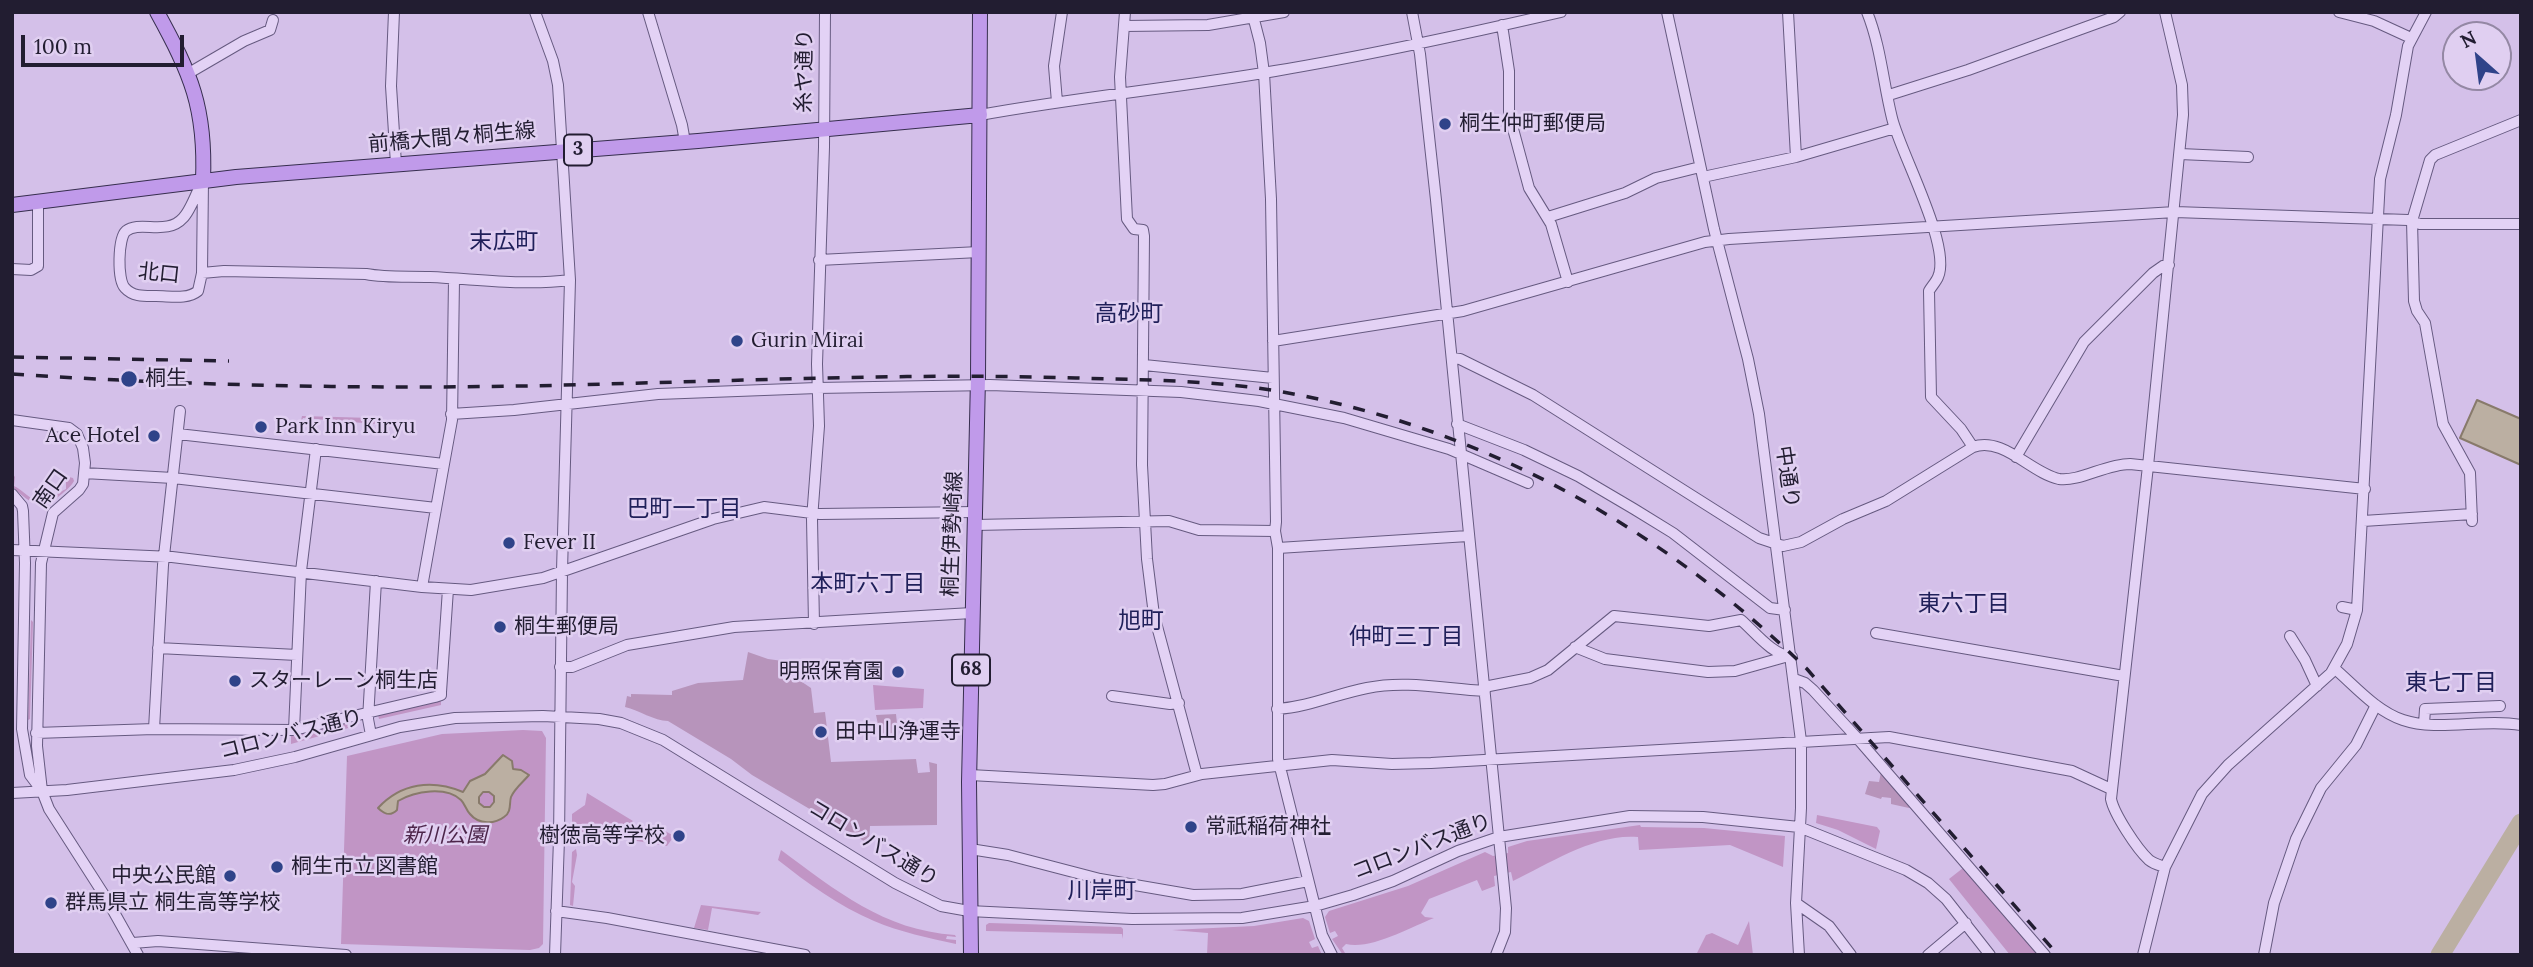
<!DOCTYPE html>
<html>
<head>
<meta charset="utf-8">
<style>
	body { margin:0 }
	#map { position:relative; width:2533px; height:967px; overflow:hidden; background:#d4c0e9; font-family:Lora,serif }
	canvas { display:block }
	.frame { position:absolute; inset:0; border:14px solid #221d31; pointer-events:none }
	.north { position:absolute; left:2442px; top:21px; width:70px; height:70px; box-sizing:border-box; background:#e0cff1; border:2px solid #9488a4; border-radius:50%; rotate:332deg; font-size:19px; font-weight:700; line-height:28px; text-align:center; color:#221d31 }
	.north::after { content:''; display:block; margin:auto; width:24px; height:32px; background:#2f4389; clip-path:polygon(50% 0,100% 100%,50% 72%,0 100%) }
	.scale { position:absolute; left:21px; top:35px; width:163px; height:32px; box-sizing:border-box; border:4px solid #221d31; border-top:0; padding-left:9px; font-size:21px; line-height:24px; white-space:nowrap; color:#221d31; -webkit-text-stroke:5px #e0cff1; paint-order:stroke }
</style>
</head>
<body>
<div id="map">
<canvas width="2533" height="967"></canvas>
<div class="frame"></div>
<div class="north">N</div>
<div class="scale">100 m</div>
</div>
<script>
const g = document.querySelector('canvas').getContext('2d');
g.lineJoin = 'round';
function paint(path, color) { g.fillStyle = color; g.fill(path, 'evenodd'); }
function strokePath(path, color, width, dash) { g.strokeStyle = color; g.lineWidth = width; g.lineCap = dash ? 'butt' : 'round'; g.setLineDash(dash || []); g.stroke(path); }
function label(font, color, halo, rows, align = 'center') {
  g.font = font + ' Lora,"Noto Sans JP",serif'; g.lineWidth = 5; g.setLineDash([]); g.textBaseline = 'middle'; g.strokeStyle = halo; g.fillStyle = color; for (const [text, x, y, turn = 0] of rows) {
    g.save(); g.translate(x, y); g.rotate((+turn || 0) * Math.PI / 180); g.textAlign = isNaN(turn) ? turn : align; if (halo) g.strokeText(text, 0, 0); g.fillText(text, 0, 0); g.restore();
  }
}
paint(new Path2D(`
	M 302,416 L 372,418 L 377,418 L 376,424 L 303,418 L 300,425 Z
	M 12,473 L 15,477 L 14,486 C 24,490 32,504 45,501 C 53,499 59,492 66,489 L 66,480 L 69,477 L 73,478 L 74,481 C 70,488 64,492 58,497 C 39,512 26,500 12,486 Z
	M 31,620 L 33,622 L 30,719 L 28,720 Z
	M 873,685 L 924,689 L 923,708 L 875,710 Z
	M 441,701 L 441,705 L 379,719 L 378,715 Z
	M 357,720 L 359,725 L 291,744 L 291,735 Z
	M 523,730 L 542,731 L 546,738 L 543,944 L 539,948 L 530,950 L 341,944 L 347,756 L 442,734 Z
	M 587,793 L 633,821 L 622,838 L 578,831 L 578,826 L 576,833 L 572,829 L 572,814 L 585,805 Z
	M 1817,815 L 1877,827 L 1880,831 L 1876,849 L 1838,830 L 1816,823 Z
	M 638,823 L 655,833 L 659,831 L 658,827 L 674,836 L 667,846 L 631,840 L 630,833 Z
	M 1640,825 L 1641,827 L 1704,828 L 1785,836 L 1783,867 L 1730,845 L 1639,850 L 1638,837 C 1596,833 1550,863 1513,881 L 1511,872 L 1494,876 L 1495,886 L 1482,891 L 1477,880 L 1429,899 L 1421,913 L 1425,917 L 1434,918 C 1411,927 1371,950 1346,944 L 1342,948 L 1345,953 L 1343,955 L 1332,939 L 1338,936 L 1335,931 L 1330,933 L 1325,917 L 1329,911 L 1408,886 L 1476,856 L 1485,852 L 1493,856 L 1508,853 L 1508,847 L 1527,841 Z
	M 576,849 L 577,855 L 572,882 L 575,886 L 573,906 L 570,905 L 572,852 Z
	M 781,850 C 837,891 883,930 955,935 L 956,937 L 947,936 L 946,939 L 956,940 L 956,944 C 929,938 900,932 874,921 C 839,906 807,883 778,860 Z
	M 1963,868 L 2039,955 L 2010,955 L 1949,879 Z
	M 701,905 L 761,912 L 758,915 L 712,908 L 708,930 L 694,928 Z
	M 1303,918 L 1309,921 L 1315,939 L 1309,942 L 1312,948 L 1318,946 L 1322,955 L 1207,955 L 1208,933 L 1172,930 L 1254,926 Z
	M 1749,921 L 1753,955 L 1696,955 L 1706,935 L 1712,933 L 1738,945 Z
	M 989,923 L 1121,927 L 1123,929 L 1123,939 L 1122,934 L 986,931 L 986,925 Z`), '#c195c5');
paint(new Path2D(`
	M 748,652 L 768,659 L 790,662 L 790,674 L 811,688 L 814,713 L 825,712 L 831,762 L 916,759 L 918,773 L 930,772 L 929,762 L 937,764 L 937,825 L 870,826 L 869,844 L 752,775 L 731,759 L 668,721 C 654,721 639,710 625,707 L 627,696 L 631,697 L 631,694 L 672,695 L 672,691 L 698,683 L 743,680 Z
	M 896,714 L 898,733 L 880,734 L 876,715 Z
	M 1881,772 L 1911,806 L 1909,808 L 1891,804 L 1891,798 L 1882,797 L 1881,799 L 1865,794 L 1869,781 L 1879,782 Z`), '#b794bb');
const water = new Path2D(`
	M 2477,400 L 2521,419 L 2521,465 L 2460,438 Z
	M 503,755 L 512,761 L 513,769 L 521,770 L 529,775 C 524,781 514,789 511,797 C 509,803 512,812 504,817 C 495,824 479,825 470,814 C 466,810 465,804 461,800 C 446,786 415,791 398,801 L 397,810 C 390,817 384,814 378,808 C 401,783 432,779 463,792 L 470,781 L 485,774 ZM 483,792 L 489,792 L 494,796 L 494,802 L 490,807 L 484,807 L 479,803 L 479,797 Z`);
paint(water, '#bbafa2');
strokePath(water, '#887a6b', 2);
strokePath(new Path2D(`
	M 2440,955 L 2521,823`), '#bbafa2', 19);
const minor = new Path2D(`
	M 394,12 L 391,86 L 396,164
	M 535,12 L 553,61 L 558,85 L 570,280 L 562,571 L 559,839 L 555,955
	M 648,12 L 682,125 L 685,142
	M 1125,12 L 1120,77 L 1127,219 L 1134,229 L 1143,230 L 1144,236 L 1142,465 L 1147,559 L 1154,615 L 1197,775
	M 1252,12 L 1260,43 L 1264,73 L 1271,199 L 1276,522 L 1275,531
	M 1412,12 L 1420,54 L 1436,200 L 1506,908 L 1505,932 L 1496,955
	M 1667,12 L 1714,229 L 1748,359 L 1759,414 L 1801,741 L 1801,808 L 1796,903 L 1799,955
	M 1788,12 L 1796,157
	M 1867,12 C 1881,47 1883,82 1892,118 C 1900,152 1952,246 1938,277 C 1936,282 1931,287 1929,291 L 1931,397 L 1961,429 L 1973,447
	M 2339,12 L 2374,21 L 2411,38
	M 1502,25 L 1509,71 L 1509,114 L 1529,188 L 1551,224 L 1568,282
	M 1124,26 L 1208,25 L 1284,12
	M 189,73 L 244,41 L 270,30 L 273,20
	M 1889,95 L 1968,70 L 2114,17 L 2120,12
	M 1057,102 L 1054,66 L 1062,12
	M 980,115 C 1078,97 1177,88 1275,71 C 1371,55 1466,34 1561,12
	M 2180,154 L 2248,157
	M 1703,177 L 1796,157 L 1895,128
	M 203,180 L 202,273 L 198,291 C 187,300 170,296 156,296 C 145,296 133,297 125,288 C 117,280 118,238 126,231 C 140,220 167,236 183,218 C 191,210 197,191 203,180 Z
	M 1548,217 L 1625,193 L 1656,178 L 1700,167
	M 819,260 L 979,252
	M 12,269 L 31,270 L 38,266 L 38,201
	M 202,273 L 224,271 L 366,274 C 387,278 409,276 430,277 C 477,279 524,286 570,280
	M 1273,341 L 1463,311 L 1705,242 L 1729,239 L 2175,212 L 2408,220 L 2420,224 L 2521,224
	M 1452,358 L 1460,359 L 1533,395 L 1759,538 L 1783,546 L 1801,542 L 1843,519 L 1886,501 L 1973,447 C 2003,436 2031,473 2059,479 C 2079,482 2106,464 2130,464 L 2365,489
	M 1144,365 L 1273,378
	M 451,414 L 514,410 L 658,394 L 817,388 L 990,385 L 1181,392 L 1259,401 L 1344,418 L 1449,449 L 1528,483
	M 12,420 L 69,428 L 77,434 L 83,448 L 85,463 L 83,484 L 79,490 L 53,513 L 41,563 L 37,746 L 42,791 L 49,809 L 106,898 L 138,955
	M 1457,424 L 1524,450 L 1578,476 L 1634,509 L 1673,533 L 1770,608 L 1785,610
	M 178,434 L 444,464 L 422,587
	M 2016,457 L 2084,342 L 2153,273 L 2163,266 L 2169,265
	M 444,464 L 452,420 L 454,280
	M 84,473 L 173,478 L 436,508
	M 12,494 L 22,506 L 23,511 L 25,563 L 22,729 L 30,775 L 42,791
	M 2363,521 L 2472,514
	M 2472,521 L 2470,473 L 2443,424 L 2425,323 L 2417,311 L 2414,301 L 2412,221 L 2430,160 L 2435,155 L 2521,120
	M 975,525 L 1169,521 L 1199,530 L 1275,531 L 1278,548 L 1468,536
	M 1278,548 L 1278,759 L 1322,935 L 1332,955
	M 12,550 L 172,557 L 422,587 L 471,590 L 543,578 L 713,519 L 764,507 L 820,514 L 975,512
	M 2342,607 L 2357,610
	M 814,624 L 812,519 L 819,426 L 817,364 L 824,147 L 825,12
	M 1876,633 L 2124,676
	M 2290,636 L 2305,660 L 2317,686
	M 1575,647 L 1605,659 L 1708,672 L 1735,671 L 1785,657
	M 158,648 L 297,655
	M 560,667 L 572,667 L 627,645 L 734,627 L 972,613
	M 2334,668 C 2355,686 2376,711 2403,720 C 2438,732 2483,718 2521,725
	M 1794,679 L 1805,683 L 1813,690 L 1858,739 L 2045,955
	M 1484,687 L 1530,678 L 1548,670 L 1614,616 L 1709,626 L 1741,620 C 1755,632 1772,655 1792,657
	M 1112,696 L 1170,704 L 1179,703
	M 1277,709 C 1309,707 1336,694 1367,688 C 1406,680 1445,689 1485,691
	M 2424,724 L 2425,709 L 2500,706
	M 154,729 L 163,565 L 180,411
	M 294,730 L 301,571 L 316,449
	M 36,733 L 154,729 L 294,730 L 435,697 L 441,695 L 441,692 L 448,589
	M 371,735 L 368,719 L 376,581
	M 970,775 L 1153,785 L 1165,784 L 1202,774 L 1332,760 L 1392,764 L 1431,763 L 1889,737 L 2072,771 L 2111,789
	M 12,793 L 67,790 L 234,770 L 295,757 L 400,727 L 455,718 L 543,716 L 599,719 L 621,723 L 663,740 L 895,883 L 941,906 L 969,911 L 1132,919 L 1242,918 L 1315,906 L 1353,895 L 1393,881 L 1458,851 L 1499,837 L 1630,816 L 1703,817 L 1799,827 L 1906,870 L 1928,883 L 1946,899 L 1990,955
	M 970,849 L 1008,855 L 1100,879 L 1193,895 L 1242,894 L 1308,881
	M 2165,867 C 2159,865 2154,864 2149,860 C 2137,849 2114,814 2111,799 L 2148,466 L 2183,115 L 2182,85 L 2165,12
	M 1796,903 L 1829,926 L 1851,955
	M 556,911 L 607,918 L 805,955
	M 133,943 L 158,941 L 346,955
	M 1928,955 L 1966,923
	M 2143,955 L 2165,867 L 2202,794 L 2228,765 L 2331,673 L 2347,644 L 2357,610 L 2380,179 L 2396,115 L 2408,46 L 2426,12
	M 2264,955 L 2274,903 L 2296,839 L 2321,788 L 2356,745 L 2376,705`);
const major = new Path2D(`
	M 157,12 C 191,74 206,108 203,180
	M 12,205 L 236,177 L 698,141 L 980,115
	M 971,955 L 969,782 L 978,378 L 980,12`);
strokePath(minor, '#665a80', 12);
strokePath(major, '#362e4e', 16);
strokePath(minor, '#e3d2f5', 10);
strokePath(major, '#c09aea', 14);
strokePath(new Path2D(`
	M 12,357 L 229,361
	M 12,374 C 210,387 407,390 605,384 C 762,380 919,373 1076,378 C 1145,380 1215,380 1283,392 C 1483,428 1662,528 1807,669 L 2058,955`), '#221d31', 3.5, [12, 12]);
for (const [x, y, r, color] of [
	[1445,124,7,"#2f4389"],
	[737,341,7,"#2f4389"],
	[129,379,9,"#2f4389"],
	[261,427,7,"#2f4389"],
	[154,436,7,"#2f4389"],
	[509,543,7,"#2f4389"],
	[500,627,7,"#2f4389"],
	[898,672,7,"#2f4389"],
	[235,681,7,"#2f4389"],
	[821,732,7,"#2f4389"],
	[1191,827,7,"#2f4389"],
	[679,836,7,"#2f4389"],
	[277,867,7,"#2f4389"],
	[230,876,7,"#2f4389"],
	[51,903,7,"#2f4389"]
]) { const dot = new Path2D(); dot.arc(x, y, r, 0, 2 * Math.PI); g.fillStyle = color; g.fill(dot); strokePath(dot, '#e0cff1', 2.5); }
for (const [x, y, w] of [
	[578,150,28],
	[971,670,38]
]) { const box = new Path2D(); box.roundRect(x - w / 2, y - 15.5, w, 31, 5); g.fillStyle = '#e0cff1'; g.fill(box); strokePath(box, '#221d31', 2); }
label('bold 19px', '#221d31', null, [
	["3",578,150],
	["68",971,670]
]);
label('21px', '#221d31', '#e0cff1', [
	["糸ヤ通り",805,71,-89],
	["前橋大間々桐生線",452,138,-5],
	["北口",159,274,6],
	["中通り",1787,477,82],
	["南口",51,489,-55],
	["桐生伊勢崎線",953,534,-88],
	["コロンバス通り",291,735,-14],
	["コロンバス通り",873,844,31],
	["コロンバス通り",1422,847,-21]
]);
label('21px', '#221d31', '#e0cff1', [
	["桐生仲町郵便局",1459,124],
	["Gurin Mirai",751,341],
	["桐生",145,379],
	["Park Inn Kiryu",275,427],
	["Ace Hotel",140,436,"right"],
	["Fever II",523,543],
	["桐生郵便局",514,627],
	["明照保育園",884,672,"right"],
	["スターレーン桐生店",249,681],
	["田中山浄運寺",835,732],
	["常祇稲荷神社",1205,827],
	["樹徳高等学校",665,836,"right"],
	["桐生市立図書館",291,867],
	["中央公民館",216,876,"right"],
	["群馬県立 桐生高等学校",65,903]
], 'left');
label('italic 21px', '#4c254a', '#e0cff1', [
	["新川公園",445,836]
]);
label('23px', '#20205a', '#e0cff1', [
	["末広町",504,242],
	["高砂町",1129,314],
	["巴町一丁目",684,509],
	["本町六丁目",868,584],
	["東六丁目",1964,604],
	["旭町",1141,621],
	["仲町三丁目",1406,637],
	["東七丁目",2451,683],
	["川岸町",1102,891]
]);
</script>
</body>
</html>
